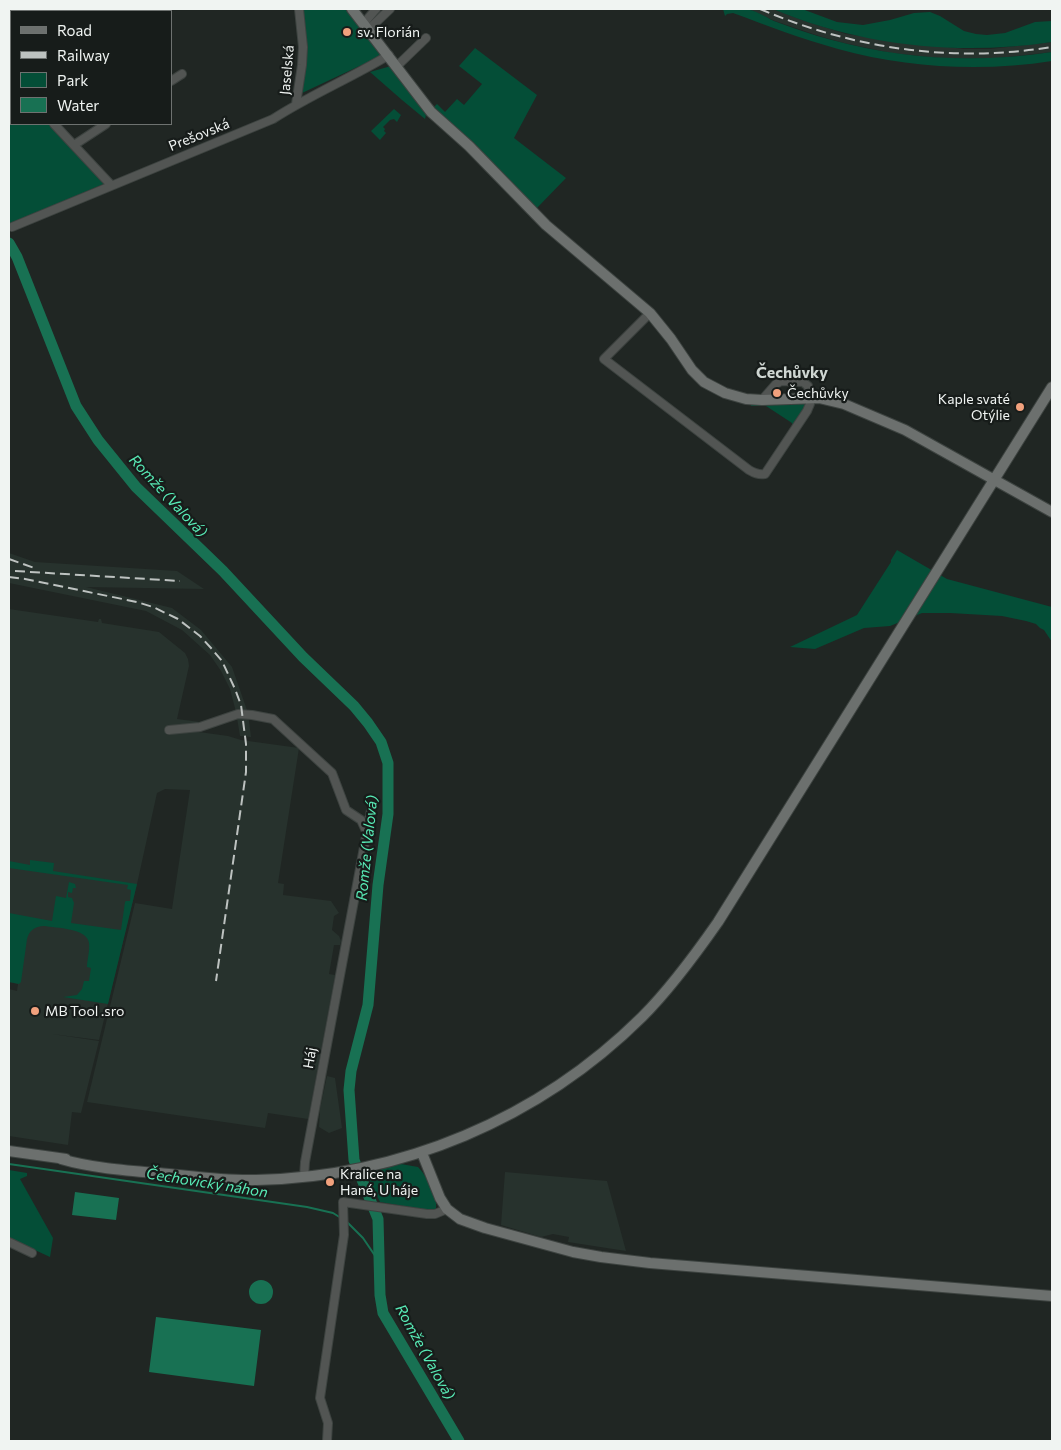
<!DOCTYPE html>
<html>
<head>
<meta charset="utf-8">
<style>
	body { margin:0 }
	#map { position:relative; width:1061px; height:1450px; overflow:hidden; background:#202623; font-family:Commissioner,sans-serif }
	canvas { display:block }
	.frame { position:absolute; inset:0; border:10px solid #f0f4f2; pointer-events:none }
	.legend { position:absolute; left:10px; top:10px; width:162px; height:115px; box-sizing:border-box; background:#171c1a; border:1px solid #6e7270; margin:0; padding:6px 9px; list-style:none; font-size:15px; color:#f0f4f2 }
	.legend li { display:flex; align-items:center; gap:10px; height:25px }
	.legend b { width:25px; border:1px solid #6e7270 }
</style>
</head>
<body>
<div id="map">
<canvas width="1061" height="1450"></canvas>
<div class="frame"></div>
<ul class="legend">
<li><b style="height:6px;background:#6c706e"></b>Road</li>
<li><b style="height:6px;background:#bdc2c0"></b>Railway</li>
<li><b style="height:14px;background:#044e37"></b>Park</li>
<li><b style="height:14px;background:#187153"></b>Water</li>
</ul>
</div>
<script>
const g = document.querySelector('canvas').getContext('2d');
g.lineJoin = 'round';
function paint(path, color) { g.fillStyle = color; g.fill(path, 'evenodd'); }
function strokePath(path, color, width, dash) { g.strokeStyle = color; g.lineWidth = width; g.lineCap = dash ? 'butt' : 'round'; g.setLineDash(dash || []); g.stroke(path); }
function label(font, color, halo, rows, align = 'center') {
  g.font = font + ' Commissioner,sans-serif'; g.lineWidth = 4.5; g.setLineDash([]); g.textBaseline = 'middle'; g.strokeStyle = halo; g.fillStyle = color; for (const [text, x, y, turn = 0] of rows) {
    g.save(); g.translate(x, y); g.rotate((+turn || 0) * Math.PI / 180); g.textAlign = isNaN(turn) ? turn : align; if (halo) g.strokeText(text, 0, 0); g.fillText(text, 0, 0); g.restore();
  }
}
paint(new Path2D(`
	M 748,9 L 773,9 L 802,20 L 846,34 L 964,49 L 990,49 L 1052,42 L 1052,52 L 991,59 L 939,58 L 891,53 L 844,43 L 819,36 L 775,21 Z
	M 9,553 L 35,562 L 177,571 L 204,589 L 86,587 L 172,608 L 201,630 L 232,667 L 248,713 L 251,737 L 240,736 L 236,712 L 230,689 L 221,671 L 210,655 L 182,630 L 146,611 L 9,583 Z
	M 9,609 L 98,622 L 99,619 L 101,619 L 102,623 L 159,632 L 185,653 L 188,659 L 189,666 L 177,719 L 200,722 L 199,732 L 228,736 L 241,740 L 299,748 L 278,883 L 284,884 L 283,895 L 331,901 L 339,913 L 334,916 L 332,930 L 339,936 L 341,941 L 340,945 L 334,945 L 329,974 L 335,975 L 308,1119 L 268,1113 L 265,1128 L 87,1102 L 135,903 L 172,909 L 190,790 L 165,789 L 157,793 L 137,884 L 99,1040 L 52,1034 L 99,1041 L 81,1113 L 72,1112 L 68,1145 L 9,1136 L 9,989 L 17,991 L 18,984 L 9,982 Z
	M 327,1076 L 335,1078 L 342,1128 L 329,1133 L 319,1127 L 320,1109 Z
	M 505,1172 L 607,1181 L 626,1251 L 568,1242 L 569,1237 L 553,1234 L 541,1237 L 501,1225 Z`), '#27322d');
paint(new Path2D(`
	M 301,9 L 345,9 L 383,55 L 302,93 L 305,47 Z
	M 723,9 C 731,9 739,8 746,9 C 755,10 766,17 774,21 C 793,28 813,35 832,40 C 904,60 979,63 1052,52 L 1052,61 C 982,72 907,68 838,49 C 802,39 768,26 733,13 L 727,14 L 725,16 Z
	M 773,9 L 802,9 L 837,22 L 863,25 L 890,20 L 914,13 L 930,12 L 940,16 L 964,31 L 976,34 L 987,35 L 1005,33 L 1035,22 L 1052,21 L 1052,42 C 958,56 861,46 773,9 Z
	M 475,48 L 537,95 L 514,138 L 566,178 L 536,209 L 433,108 L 437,104 L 445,112 L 457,99 L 464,105 L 482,84 L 459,66 Z
	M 391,66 L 426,115 L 425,119 L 402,100 L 370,72 Z
	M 9,80 L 11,82 L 11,124 L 50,124 L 106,183 L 9,225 Z
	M 394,109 L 401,115 L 397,122 L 394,119 L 390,120 L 383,127 L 385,129 L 384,131 L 386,133 L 380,140 L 371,131 Z
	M 751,401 L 804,401 L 807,404 L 794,429 L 792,423 L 766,406 L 751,406 Z
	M 897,550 L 947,579 L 1052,607 L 1052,642 L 1044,630 L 1040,628 L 1036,624 L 1026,621 L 1002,616 L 950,613 L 922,613 L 890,626 L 864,628 L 815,649 L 790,647 L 857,615 L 891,562 L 891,560 Z
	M 30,860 L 54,863 L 53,871 L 137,884 L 108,1004 L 63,997 L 77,995 L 82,989 L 84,981 L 89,981 L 91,968 L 87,967 C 87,960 90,951 89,943 C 87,928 56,928 44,926 C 35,926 29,931 27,939 L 21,982 L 19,984 L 9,982 L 9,913 L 52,921 L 56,896 L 66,898 L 69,882 L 75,884 L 76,888 L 73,888 L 72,893 L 68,892 L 68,897 L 72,898 L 74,903 L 71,923 L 121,930 L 125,902 L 126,901 L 130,901 L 131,890 L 127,889 L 128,885 L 9,868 L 9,861 L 30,865 Z
	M 401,1164 L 418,1167 C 426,1175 438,1197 436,1208 L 433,1211 L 380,1202 L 366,1173 Z
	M 9,1170 L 27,1173 L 27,1176 L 20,1179 L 53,1238 L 50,1257 L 9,1238 Z`), '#044e37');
paint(new Path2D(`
	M 75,1192 L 119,1198 L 116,1220 L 72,1215 Z
	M249 1292a12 12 0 1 1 24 0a12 12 0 1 1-24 0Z
	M 156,1317 L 261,1330 L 254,1386 L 149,1372 Z`), '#187153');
strokePath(new Path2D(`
	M 9,1164 L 307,1207 L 333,1213 L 341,1218
	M 345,1220 L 363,1238 L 380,1263`), '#187153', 2);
strokePath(new Path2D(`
	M 9,243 L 17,257 L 76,406 L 98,440 L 136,487 L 223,571 L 303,657 L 354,706 L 368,723 L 381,742 L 388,763 L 388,814 L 378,885 L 368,1005 L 351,1071 L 349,1090 L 354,1160 L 378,1219 L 380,1295 L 383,1313 L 459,1441`), '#187153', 11);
const street = new Path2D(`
	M 364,23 L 376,9
	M 369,29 L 390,9
	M 397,66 L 426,38
	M 9,75 L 11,78
	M 171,81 L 182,74
	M 296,104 L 302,65 L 303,47 L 299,9
	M 54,124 L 111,185
	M 74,145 L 106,124
	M 12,227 L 273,119 C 310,95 351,78 389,55
	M 650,313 L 604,359 L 749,470 C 754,473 758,475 765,474 L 807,411 L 810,404 L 809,392 L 808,386 L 803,382 L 781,381 L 776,384 L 762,400
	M 169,730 L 200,727 L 238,714 L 252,715 L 273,719 L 332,773 L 346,810 L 361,820 L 366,831
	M 304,1177 L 305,1162 L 371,810
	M 9,1242 L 32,1253
	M 327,1441 L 328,1423 L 320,1398 L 344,1235 L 343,1202 L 427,1214 L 435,1214 L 447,1209`);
const secondary = new Path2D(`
	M 352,9 L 431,112 L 469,146 L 546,225 L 650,313 L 671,339 L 692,370 L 704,382 L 725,393 L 746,399 L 762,400 L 819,398 L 844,404 L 905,430 L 1052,512
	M 9,1151 L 66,1159
	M 422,1153 L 440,1198 L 447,1209 L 460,1219 L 485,1228 L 573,1252 L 601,1257 L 650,1263 L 1052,1296
	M 61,1159 C 95,1169 134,1171 169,1174 C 198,1177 227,1181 256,1180 C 401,1177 539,1119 642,1017 C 671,988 695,955 718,922 L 1052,387`);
strokePath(street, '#3d4340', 10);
strokePath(secondary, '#3d4340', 12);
strokePath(street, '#525553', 8);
strokePath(secondary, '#6c706e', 10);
strokePath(new Path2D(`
	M 760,9 C 854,49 951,63 1052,47
	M 9,559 L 37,569
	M 15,571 L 180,581
	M 9,577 L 25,579 L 137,602 L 153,607 L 178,619 L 200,636 L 211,648 L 222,661 L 235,689 L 241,705 L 246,744 L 246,772 L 216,981`), '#bdc2c0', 2, [10, 5]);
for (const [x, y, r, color] of [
	[347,32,5,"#f1a17d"],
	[777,393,5,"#f1a17d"],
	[1020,407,5,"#f1a17d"],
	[35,1011,5,"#f1a17d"],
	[330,1182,5,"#f1a17d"]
]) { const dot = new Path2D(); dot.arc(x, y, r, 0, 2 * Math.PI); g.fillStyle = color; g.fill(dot); strokePath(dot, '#171c1a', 2); }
label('14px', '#f0f4f2', '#171c1a', [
	["sv. Florián",357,32],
	["Čechůvky",787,393],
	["Kaple svaté",1010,399,"right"],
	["Otýlie",1010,415,"right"],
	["MB Tool .sro",45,1011],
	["Kralice na",340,1174],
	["Hané, U háje",340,1190]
], 'left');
label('14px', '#f0f4f2', '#171c1a', [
	["Jaselská",287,70,-85],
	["Prešovská",199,135,-22],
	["Háj",310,1058,-80]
]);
label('italic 15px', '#58ebb6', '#171c1a', [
	["Romže (Valová)",168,496,47],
	["Romže (Valová)",367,848,-84],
	["Čechovický náhon",207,1183,9],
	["Romže (Valová)",425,1352,61]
]);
label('bold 16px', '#cfd6d2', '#171c1a', [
	["Čechůvky",792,373]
]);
</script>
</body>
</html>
